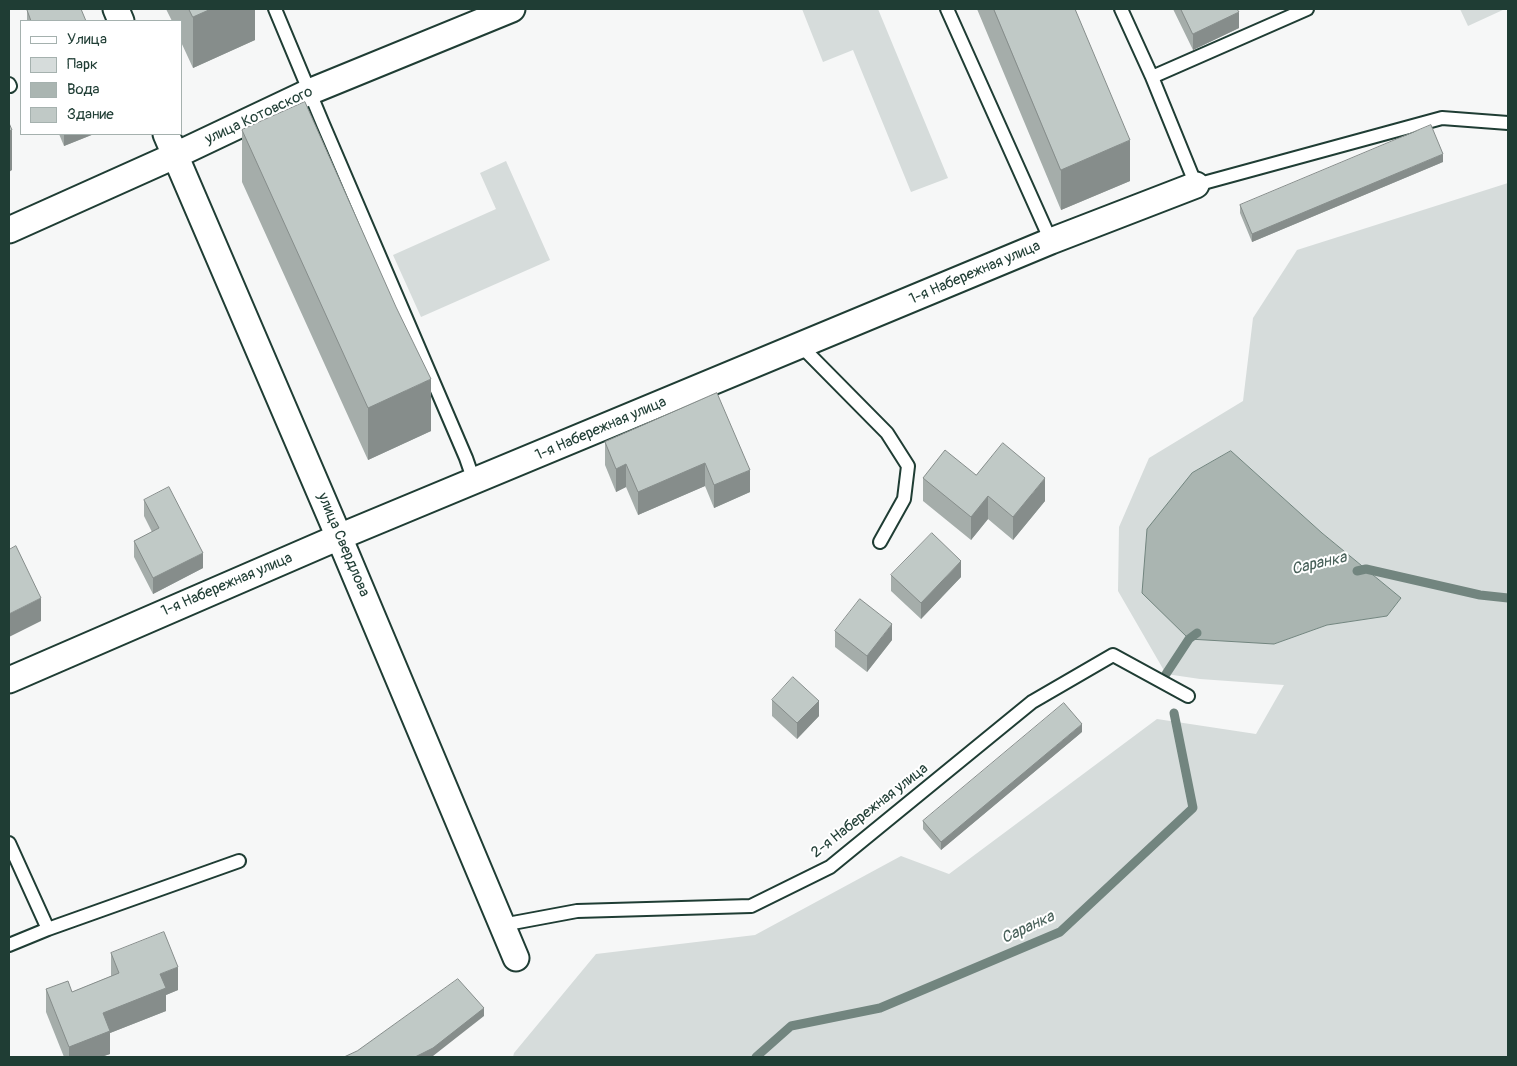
<!DOCTYPE html>
<html>
<head>
<meta charset="utf-8">
<style>
	body { margin:0 }
	#map { position:relative; width:1517px; height:1066px; overflow:hidden; background:#f6f7f7; font-family:Pangolin,sans-serif }
	canvas { display:block }
	.frame { position:absolute; inset:0; border:10px solid #1f3d34; pointer-events:none }
	.legend { position:absolute; left:20px; top:20px; width:162px; height:115px; box-sizing:border-box; background:#fff; border:1px solid #a5b1ae; margin:0; padding:6px 9px; list-style:none; font-size:15px; color:#1f3d34 }
	.legend li { display:flex; align-items:center; gap:10px; height:25px }
	.legend b { width:25px; border:1px solid #a5b1ae }
</style>
</head>
<body>
<div id="map">
<canvas width="1517" height="1066"></canvas>
<div class="frame"></div>
<ul class="legend">
<li><b style="height:6px;background:#fff"></b>Улица</li>
<li><b style="height:14px;background:#d6dcdb"></b>Парк</li>
<li><b style="height:14px;background:#aab5b1"></b>Вода</li>
<li><b style="height:14px;background:#c0c9c6"></b>Здание</li>
</ul>
</div>
<script>
const g = document.querySelector('canvas').getContext('2d');
g.lineJoin = 'round';
function paint(path, color) { g.fillStyle = color; g.fill(path, 'evenodd'); }
function strokePath(path, color, width, dash) { g.strokeStyle = color; g.lineWidth = width; g.lineCap = dash ? 'butt' : 'round'; g.setLineDash(dash || []); g.stroke(path); }
function label(font, color, halo, rows, align = 'center') {
  g.font = font + ' Pangolin,sans-serif'; g.lineWidth = 4; g.setLineDash([]); g.textBaseline = 'middle'; g.strokeStyle = halo; g.fillStyle = color; for (const [text, x, y, turn = 0] of rows) {
    g.save(); g.translate(x, y); g.rotate((+turn || 0) * Math.PI / 180); g.textAlign = isNaN(turn) ? turn : align; if (halo) g.strokeText(text, 0, 0); g.fillText(text, 0, 0); g.restore();
  }
}
paint(new Path2D(`
	M 802,9 L 878,9 L 948,178 L 911,192 L 853,50 L 823,62 Z
	M 1460,9 L 1505,9 L 1468,26 Z
	M 506,161 L 550,260 L 421,317 L 393,255 L 496,209 L 480,173 Z
	M 1508,183 L 1508,1057 L 513,1057 L 514,1053 L 596,954 L 755,935 L 901,856 L 949,874 L 1157,719 L 1256,734 L 1284,685 L 1200,679 L 1166,674 L 1118,591 L 1119,527 L 1149,458 L 1243,401 L 1253,318 L 1297,250 ZM 1231,451 L 1322,533 L 1401,598 L 1387,616 L 1327,625 L 1274,644 Z`), '#d6dcdb');
const water = new Path2D(`
	M 1231,451 L 1322,533 L 1401,598 L 1387,616 L 1327,625 L 1274,644 L 1189,639 L 1142,593 L 1147,529 L 1192,473 Z`);
paint(water, '#aab5b1');
strokePath(water, '#72857f', 1);
strokePath(new Path2D(`
	M 1357,571 L 1366,569 L 1480,595 L 1508,598
	M 1166,674 L 1189,639 L 1197,633
	M 756,1057 L 791,1026 L 880,1008 L 1060,932 L 1193,808 L 1174,713`), '#72857f', 9);
const service = new Path2D(`
	M 275,9 L 323,124 L 466,458 L 474,481
	M 947,9 L 1051,241
	M 1121,9 L 1152,77 L 1196,185 L 1442,118 L 1508,123
	M 1152,77 L 1307,9
	M 9,84 L 10,86
	M 801,346 L 887,433 L 908,466 L 904,499 L 880,542
	M 9,843 L 48,929
	M 502,925 L 577,911 L 751,906 L 830,867 L 1032,702 L 1113,655 L 1188,696
	M 9,945 L 48,929 L 239,861`);
const minor = new Path2D(`
	M 116,9 L 121,21
	M 166,134 L 339,537 L 516,958
	M 9,230 L 174,156 L 309,92 L 512,9
	M 9,680 L 339,537 L 1051,241 L 1196,185`);
strokePath(service, '#1f3d34', 16);
strokePath(minor, '#1f3d34', 29);
strokePath(service, '#fff', 12);
strokePath(minor, '#fff', 25);
paint(new Path2D(`
	M 166,9 L 255,9 L 255,40 L 193,68 L 181,42 L 181,21 L 172,21 Z
	M 977,9 L 1075,9 L 1130,181 L 1061,210 Z
	M 1173,9 L 1237,9 L 1239,28 L 1193,50 Z
	M 27,10 L 86,21 L 27,21 Z
	M 242,130 L 431,431 L 368,460 L 242,182 Z
	M 59,134 L 94,134 L 64,146 Z
	M 1443,162 L 1252,242 L 1240,213 L 1240,205 Z
	M 717,393 L 750,492 L 714,508 L 705,486 L 638,515 L 626,487 L 616,492 L 605,465 L 605,442 Z
	M 976,475 L 1045,501 L 1013,540 L 988,519 L 971,540 L 923,501 L 923,478 Z
	M 144,500 L 203,568 L 153,594 L 134,557 L 134,541 L 152,532 L 144,516 Z
	M 891,575 L 961,577 L 921,619 L 891,591 Z
	M 835,631 L 892,640 L 867,672 L 835,647 Z
	M 772,700 L 819,716 L 797,739 L 772,716 Z
	M 1082,732 L 941,850 L 923,829 L 923,821 Z
	M 111,953 L 178,990 L 166,995 L 166,1011 L 110,1033 L 110,1054 L 101,1057 L 64,1057 L 46,1012 L 46,989 L 72,992 L 111,976 Z`), '#a5adaa');
paint(new Path2D(`
	M 211,9 L 255,9 L 255,40 L 193,68 L 193,17 Z
	M 1239,12 L 1239,28 L 1193,50 L 1193,34 Z
	M 12,130 L 12,170 L 9,172 L 9,131 Z
	M 64,134 L 94,134 L 64,146 Z
	M 1130,140 L 1130,181 L 1061,210 L 1061,170 Z
	M 1443,154 L 1443,162 L 1252,242 L 1252,234 Z
	M 431,379 L 431,431 L 368,460 L 368,408 Z
	M 705,463 L 705,486 L 638,515 L 638,492 Z
	M 626,464 L 626,487 L 616,492 L 616,469 Z
	M 750,470 L 750,492 L 714,508 L 714,485 Z
	M 1045,478 L 1045,501 L 1013,540 L 1013,517 Z
	M 988,496 L 988,519 L 971,540 L 971,517 Z
	M 203,553 L 203,568 L 153,594 L 153,578 Z
	M 961,561 L 961,577 L 921,619 L 921,603 Z
	M 41,598 L 41,621 L 9,637 L 9,614 Z
	M 892,624 L 892,640 L 867,672 L 867,656 Z
	M 819,701 L 819,716 L 797,739 L 797,723 Z
	M 1082,724 L 1082,732 L 941,850 L 941,842 Z
	M 178,967 L 178,990 L 166,995 L 166,1011 L 110,1033 L 110,1054 L 101,1057 L 69,1057 L 69,1047 L 103,1013 L 160,974 Z
	M 484,1008 L 484,1016 L 433,1056 L 432,1057 L 415,1057 Z`), '#868d8b');
const building = new Path2D(`
	M 30,9 L 81,9 L 86,21 L 31,21 L 27,10 Z
	M 189,9 L 211,9 L 193,17 Z
	M 994,9 L 1075,9 L 1130,140 L 1061,170 Z
	M 1181,9 L 1237,9 L 1239,12 L 1193,34 Z
	M 305,102 L 396,307 L 431,379 L 368,408 L 242,130 Z
	M 9,123 L 12,130 L 9,131 Z
	M 1431,125 L 1443,154 L 1252,234 L 1240,205 Z
	M 717,393 L 750,470 L 714,485 L 705,463 L 638,492 L 626,464 L 616,469 L 605,442 Z
	M 1003,443 L 1045,478 L 1013,517 L 988,496 L 971,517 L 923,478 L 945,450 L 976,475 Z
	M 169,487 L 203,553 L 153,578 L 134,541 L 159,528 L 144,500 Z
	M 932,533 L 961,561 L 921,603 L 891,575 Z
	M 16,546 L 41,598 L 9,614 L 9,550 Z
	M 860,599 L 892,624 L 867,656 L 835,631 Z
	M 793,677 L 819,701 L 797,723 L 772,700 Z
	M 1064,703 L 1082,724 L 941,842 L 923,821 Z
	M 164,932 L 178,967 L 160,974 L 166,988 L 103,1013 L 110,1031 L 69,1047 L 46,989 L 68,981 L 72,992 L 119,973 L 111,953 Z
	M 458,979 L 484,1008 L 433,1048 L 415,1057 L 344,1057 L 357,1051 Z`);
paint(building, '#c0c9c6');
strokePath(building, '#868d8b', 1);
label('15px', '#1f3d34', '#fff', [
	["улица Котовского",259,116,-25],
	["1-я Набережная улица",975,273,-23],
	["1-я Набережная улица",601,429,-23],
	["улица Свердлова",343,545,67],
	["1-я Набережная улица",227,585,-23],
	["2-я Набережная улица",870,811,-38]
]);
label('italic 16px', '#49615a', '#fff', [
	["Саранка",1319,564,-13],
	["Саранка",1028,928,-25]
]);
</script>
</body>
</html>
